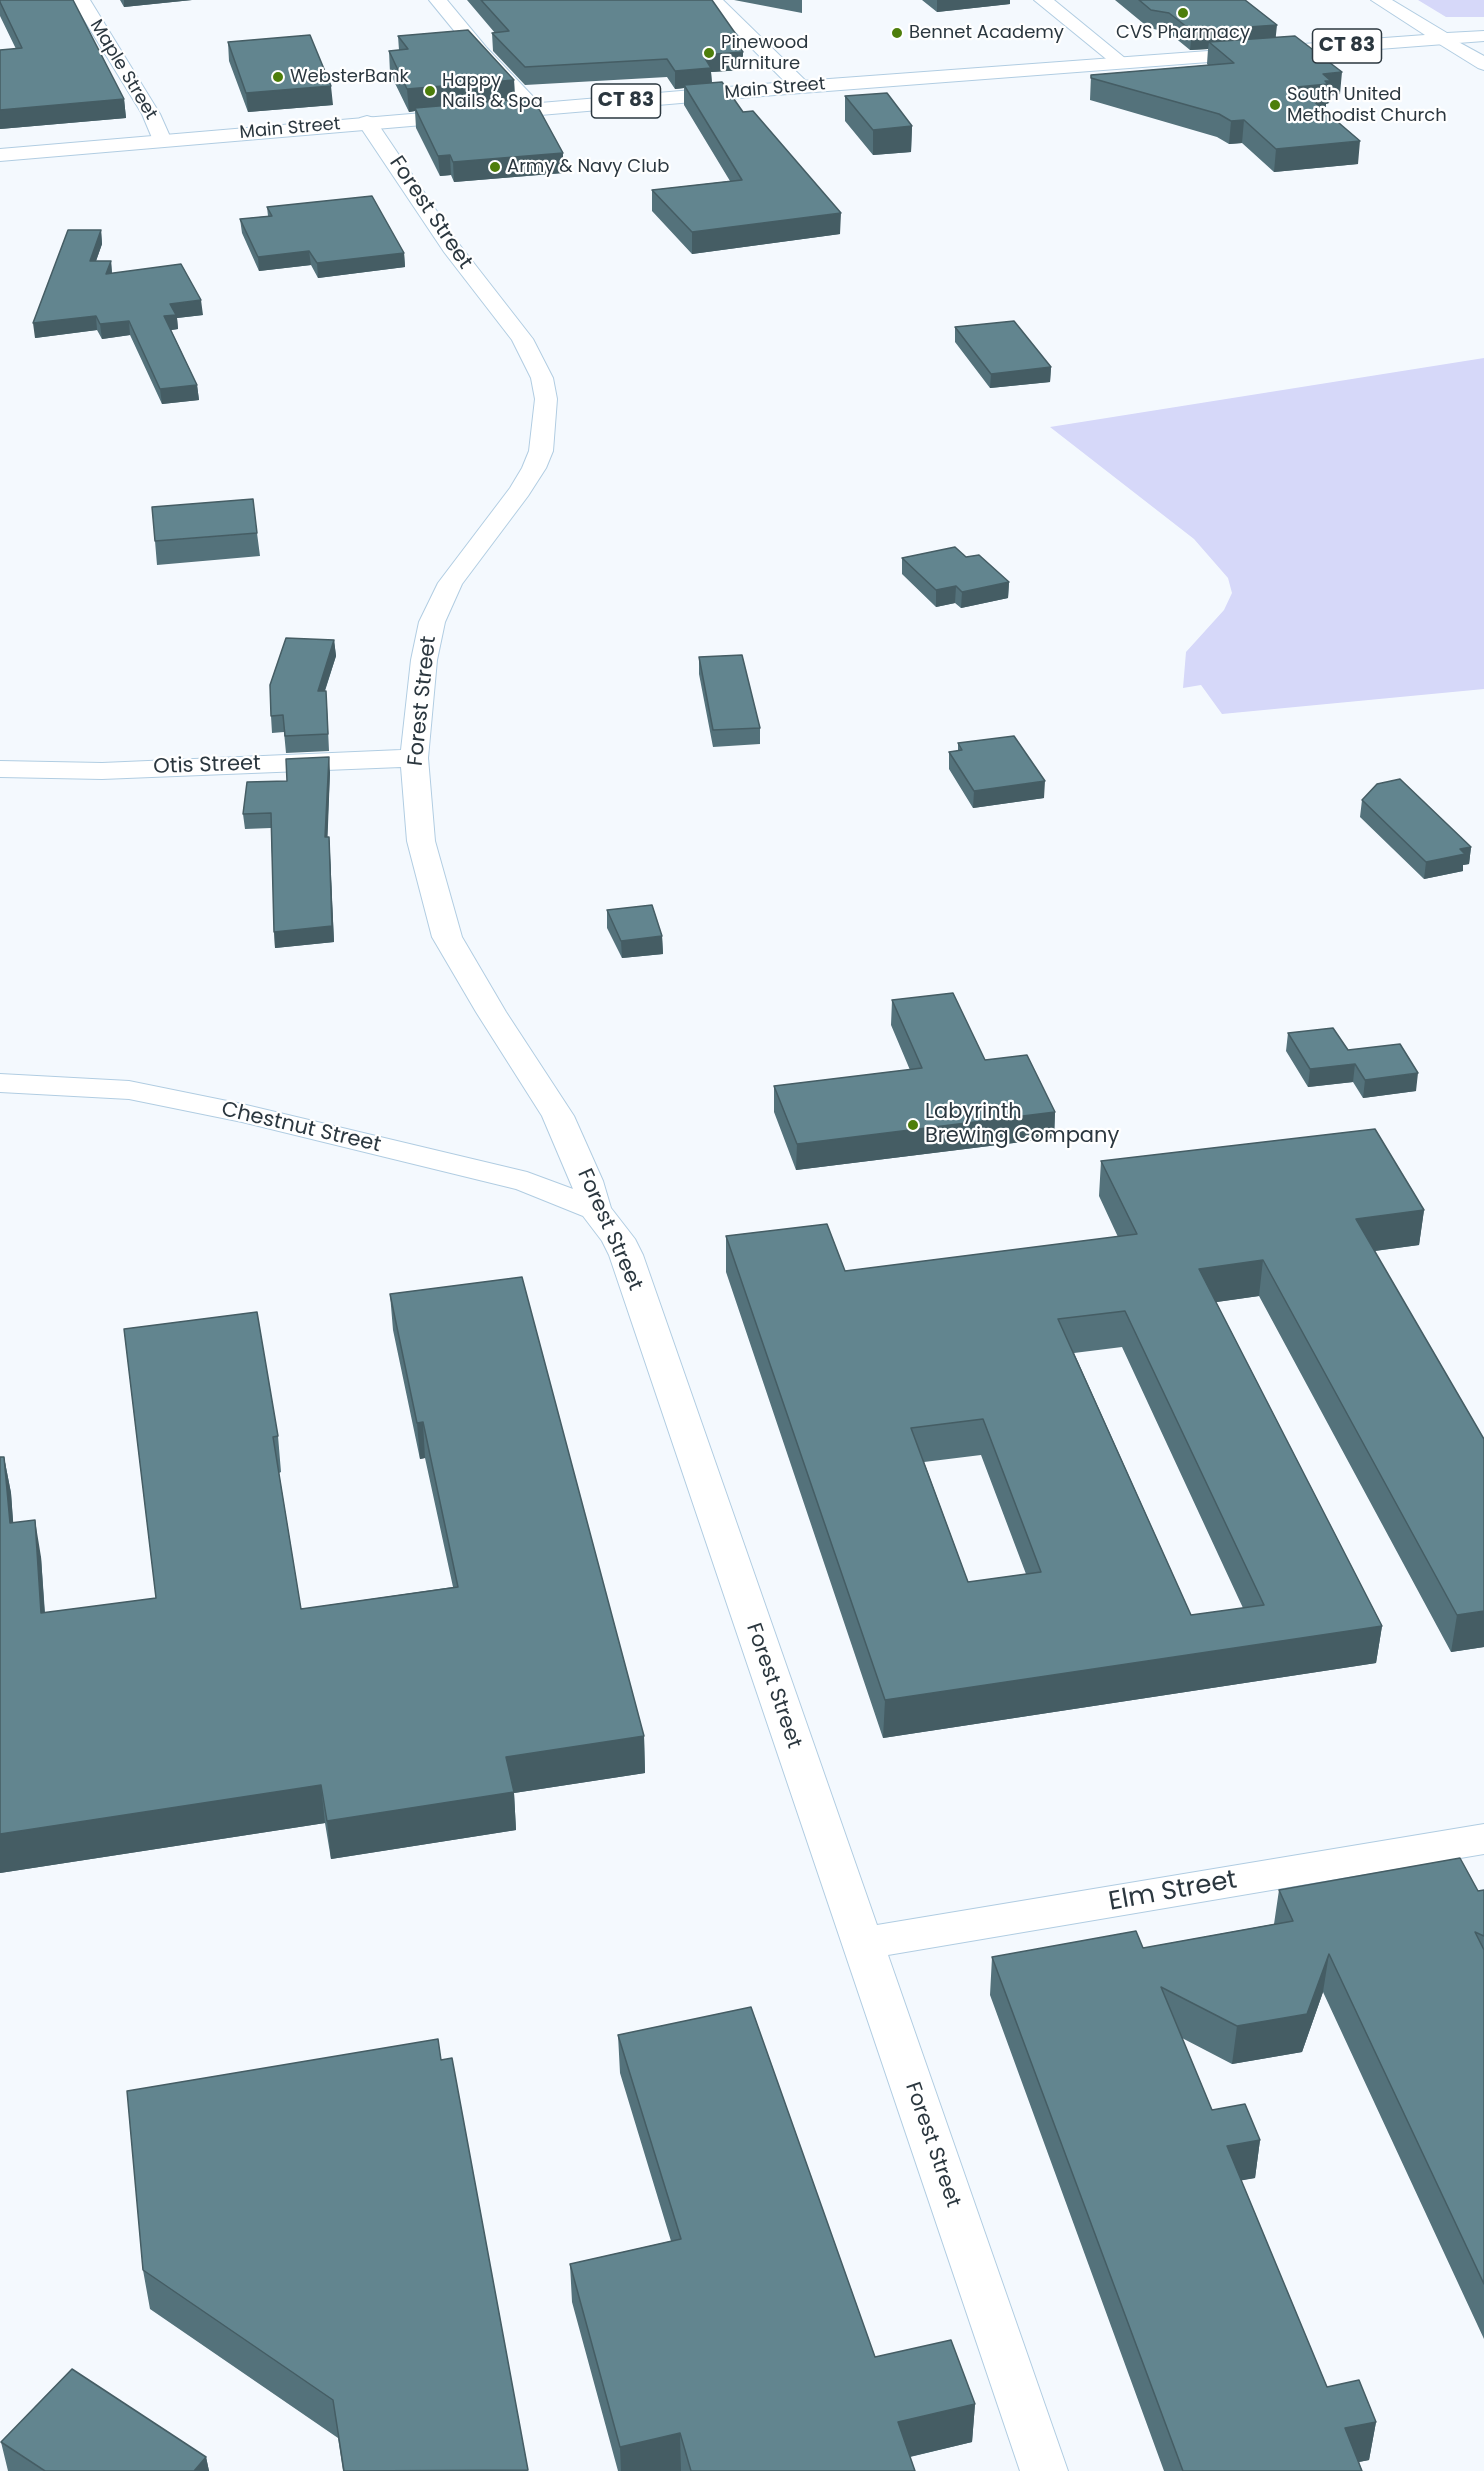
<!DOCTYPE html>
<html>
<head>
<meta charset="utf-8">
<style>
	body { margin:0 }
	canvas { display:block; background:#f4f9fe }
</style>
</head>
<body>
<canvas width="1484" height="2471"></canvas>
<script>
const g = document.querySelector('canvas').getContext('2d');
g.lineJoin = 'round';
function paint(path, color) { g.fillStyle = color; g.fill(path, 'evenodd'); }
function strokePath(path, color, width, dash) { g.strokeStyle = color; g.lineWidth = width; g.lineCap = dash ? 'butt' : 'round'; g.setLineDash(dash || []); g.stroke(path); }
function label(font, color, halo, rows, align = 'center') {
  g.font = font + ' Poppins,sans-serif'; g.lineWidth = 4.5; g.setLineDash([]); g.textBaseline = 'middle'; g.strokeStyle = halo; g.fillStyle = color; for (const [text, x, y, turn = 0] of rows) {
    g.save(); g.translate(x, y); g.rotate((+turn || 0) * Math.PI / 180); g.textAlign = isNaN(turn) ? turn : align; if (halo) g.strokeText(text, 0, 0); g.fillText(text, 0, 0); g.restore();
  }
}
paint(new Path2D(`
	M 1418,0 L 1484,0 L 1484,17 L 1446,17 Z
	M 1484,358 L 1484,689 L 1222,714 L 1201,685 L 1183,688 L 1186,652 L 1224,610 L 1232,593 L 1228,578 L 1194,539 L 1050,427 Z`), '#d6d8f9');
const street = new Path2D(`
	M 72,0 L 90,0 L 160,114 L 172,141 L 169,145 L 155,145 L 142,114 Z
	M 429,0 L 447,0 L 486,47 L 541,105 L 543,109 L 541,113 L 527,113 L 474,55 Z
	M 704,0 L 723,0 L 808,83 L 810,87 L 808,91 L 794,91 Z
	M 1034,0 L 1054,0 L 1131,63 L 1128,67 L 1116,67 Z
	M 367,116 L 374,118 L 459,244 L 533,339 L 553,378 L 557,399 L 553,451 L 546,468 L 528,496 L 462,584 L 445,622 L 437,660 L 428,758 L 435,841 L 462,937 L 506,1012 L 574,1116 L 603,1181 L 611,1208 L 635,1239 L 643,1255 L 877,1925 L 1484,1824 L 1484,1854 L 888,1955 L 1068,2471 L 1020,2471 L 609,1255 L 602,1241 L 583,1216 L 516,1189 L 242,1122 L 129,1099 L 0,1092 L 0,1074 L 129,1081 L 242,1104 L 527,1172 L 573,1189 L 542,1116 L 476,1012 L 432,937 L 407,841 L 401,767 L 102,779 L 0,777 L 0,761 L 102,763 L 401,750 L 411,660 L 419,622 L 438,583 L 510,488 L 522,468 L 529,451 L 535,399 L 531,378 L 512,340 L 444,252 L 357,122 L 360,118 Z`);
const secondary = new Path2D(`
	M 1442,33 L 1484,56 L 1484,70 L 1478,68 L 1436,42 L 1433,38 L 1436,34 Z`);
const primary = new Path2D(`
	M 1371,0 L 1392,0 L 1447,33 L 1484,31 L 1484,41 L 775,95 L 0,161 L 0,149 L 775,83 L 1425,35 Z`);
strokePath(street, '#b1cde2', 2);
strokePath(secondary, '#b1cde2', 2);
strokePath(primary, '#b1cde2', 2);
paint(street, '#fff');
paint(secondary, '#fff');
paint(primary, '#fff');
paint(new Path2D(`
	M 0,0 L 124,99 L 126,118 L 0,129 L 0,50 L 16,49 L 0,16 Z
	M 120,0 L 192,0 L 124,7 Z
	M 467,0 L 712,0 L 740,49 L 743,70 L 711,72 L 712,83 L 743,112 L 840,234 L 692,254 L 652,211 L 652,190 L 730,181 L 684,105 L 684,88 L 675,89 L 667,77 L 525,85 L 493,51 L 492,33 L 495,33 Z
	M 734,0 L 802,0 L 802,13 Z
	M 922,0 L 1010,0 L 1010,4 L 937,12 Z
	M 1115,0 L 1245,0 L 1276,37 L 1340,94 L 1330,96 L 1329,103 L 1326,104 L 1326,107 L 1320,107 L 1358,164 L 1274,172 L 1242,143 L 1229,144 L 1217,137 L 1090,100 L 1091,75 L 1208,65 L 1207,64 L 1208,49 L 1190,50 L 1168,32 L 1149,28 Z
	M 398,36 L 514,80 L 515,100 L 563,173 L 454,182 L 451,175 L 440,176 L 416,128 L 415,111 L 409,112 L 390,73 L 389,51 L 399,50 Z
	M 228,42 L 333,105 L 248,112 L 229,61 Z
	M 845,96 L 912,126 L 911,152 L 873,155 L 845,121 Z
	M 267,207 L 404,253 L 405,267 L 318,278 L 311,265 L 259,271 L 242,233 L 240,219 L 268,216 Z
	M 101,230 L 102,244 L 96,261 L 111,261 L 112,273 L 203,315 L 177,318 L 178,329 L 171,330 L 197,385 L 199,400 L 162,404 L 130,335 L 102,339 L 97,330 L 35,338 Z
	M 955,327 L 1051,367 L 1050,382 L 990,388 L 955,342 Z
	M 257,533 L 260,556 L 157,565 L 155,541 Z
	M 966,557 L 1009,582 L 1008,598 L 961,608 L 955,603 L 936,607 L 902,574 L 902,558 Z
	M 334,640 L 336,656 L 325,691 L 327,707 L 329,751 L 286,753 L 284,732 L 272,733 L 271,716 Z
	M 699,657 L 760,728 L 760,744 L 713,747 L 699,674 Z
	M 958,743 L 1044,798 L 973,808 L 949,769 L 949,752 L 958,751 Z
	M 330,772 L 327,837 L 329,837 L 330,852 L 334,942 L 275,948 L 271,828 L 245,829 L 243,814 L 287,781 Z
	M 1362,800 L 1471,847 L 1469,864 L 1463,865 L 1463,871 L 1424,879 L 1360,817 Z
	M 607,910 L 662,936 L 663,954 L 622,958 L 607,928 Z
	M 892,1000 L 985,1060 L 1055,1112 L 1054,1138 L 796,1170 L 774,1112 L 774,1086 L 910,1070 L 891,1025 Z
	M 1288,1033 L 1348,1050 L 1416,1091 L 1363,1098 L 1353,1082 L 1308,1087 L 1286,1051 Z
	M 1101,1161 L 1424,1210 L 1419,1245 L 1375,1251 L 1484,1647 L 1451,1652 L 1259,1296 L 1216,1302 L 1382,1626 L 1376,1663 L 883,1738 L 726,1272 L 726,1236 L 845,1271 L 1118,1237 L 1099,1196 ZM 1122,1347 L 1243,1608 L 1191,1615 L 1074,1353 ZM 981,1455 L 1026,1574 L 968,1582 L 924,1462 Z
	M 390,1294 L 644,1736 L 645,1773 L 514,1793 L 516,1830 L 331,1859 L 325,1823 L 0,1873 L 4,1457 L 11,1493 L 13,1523 L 41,1557 L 45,1613 L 156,1598 L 124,1329 L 278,1436 L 281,1472 L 279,1473 L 301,1609 L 453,1587 L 425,1458 L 420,1459 L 393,1330 Z
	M 1279,1890 L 1478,1891 L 1484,1890 L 1484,2339 L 1323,1992 L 1302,2052 L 1232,2064 L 1182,2038 L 1212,2110 L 1260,2140 L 1255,2178 L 1241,2180 L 1327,2387 L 1376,2422 L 1369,2460 L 1359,2462 L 1362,2471 L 1164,2471 L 990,1995 L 992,1957 L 1143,1948 L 1274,1924 Z
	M 618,2035 L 875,2357 L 975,2404 L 972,2442 L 910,2457 L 915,2471 L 618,2471 L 572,2302 L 570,2264 L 671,2241 L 620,2073 Z
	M 441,2060 L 528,2471 L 343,2471 L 338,2438 L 150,2309 L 143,2270 Z
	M 1,2442 L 206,2457 L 209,2471 L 8,2471 Z`), '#54727b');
paint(new Path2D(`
	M 124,0 L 192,0 L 124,7 Z
	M 937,0 L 1010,0 L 1010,4 L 937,12 Z
	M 1277,25 L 1275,44 L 1209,42 L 1208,49 L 1190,50 L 1192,31 Z
	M 734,40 L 740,40 L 740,52 L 743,52 L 743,70 L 711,72 L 712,86 L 684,85 L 684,88 L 675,89 L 675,71 L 703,55 Z
	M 1342,72 L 1340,94 L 1330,96 L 1329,103 L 1326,104 L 1326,107 L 1294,110 L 1297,87 L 1323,74 Z
	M 514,80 L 515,103 L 415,108 L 415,111 L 409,112 L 407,89 Z
	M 331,86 L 333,105 L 248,112 L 246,93 Z
	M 124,99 L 126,118 L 0,129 L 0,110 Z
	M 1244,120 L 1242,143 L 1229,144 L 1231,121 Z
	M 912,126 L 911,152 L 873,155 L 873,130 Z
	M 1360,141 L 1358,164 L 1274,172 L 1276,149 Z
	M 563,153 L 563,173 L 454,182 L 453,162 Z
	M 450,155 L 451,175 L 440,176 L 438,156 Z
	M 841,213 L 840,234 L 692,254 L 692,232 Z
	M 101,230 L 102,244 L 91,275 L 90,261 Z
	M 309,251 L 311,265 L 259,271 L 258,257 Z
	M 404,253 L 405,267 L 318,278 L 317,263 Z
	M 111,261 L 112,275 L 106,274 Z
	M 201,300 L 203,315 L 177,318 L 178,329 L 165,331 L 164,316 L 170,304 Z
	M 96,316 L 97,330 L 35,338 L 33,323 Z
	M 129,321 L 130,335 L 102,339 L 100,324 Z
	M 1051,367 L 1050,382 L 990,388 L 991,374 Z
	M 197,385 L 199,400 L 162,404 L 160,389 Z
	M 1009,582 L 1008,598 L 961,608 L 962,592 Z
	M 956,586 L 955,603 L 936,607 L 936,590 Z
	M 334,640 L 336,656 L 319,708 L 318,691 Z
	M 329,757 L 330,772 L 327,852 L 325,837 Z
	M 1045,781 L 1044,798 L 973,808 L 974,791 Z
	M 329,837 L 334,942 L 275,948 L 274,932 Z
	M 1471,847 L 1469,864 L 1463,865 L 1463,871 L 1424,879 L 1426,862 L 1460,849 Z
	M 662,936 L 663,954 L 622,958 L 621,941 Z
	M 1355,1064 L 1353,1082 L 1308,1087 L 1310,1069 Z
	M 1418,1073 L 1416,1091 L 1363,1098 L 1365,1080 Z
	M 1055,1112 L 1054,1138 L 796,1170 L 797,1144 Z
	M 1424,1210 L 1419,1245 L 1351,1254 L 1356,1219 Z
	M 1263,1260 L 1259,1296 L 1196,1305 L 1199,1269 Z
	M 423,1422 L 425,1458 L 420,1459 L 417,1423 Z
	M 4,1457 L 11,1493 L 16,1560 L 10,1523 Z
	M 35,1520 L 41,1557 L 47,1650 L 41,1613 Z
	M 1484,1611 L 1484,1647 L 1451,1652 L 1457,1615 Z
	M 1382,1626 L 1376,1663 L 883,1738 L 885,1700 Z
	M 644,1736 L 645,1773 L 514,1793 L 516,1830 L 331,1859 L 327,1821 L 506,1757 Z
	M 321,1785 L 325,1823 L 0,1873 L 0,1834 Z
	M 1329,1954 L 1323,1992 L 1302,2052 L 1232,2064 L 1237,2026 Z
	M 1260,2140 L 1255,2178 L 1222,2184 L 1227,2146 Z
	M 975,2404 L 972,2442 L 896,2460 L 898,2422 Z
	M 1376,2422 L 1369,2460 L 1338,2466 L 1345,2428 Z
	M 680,2433 L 681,2471 L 621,2471 L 620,2447 Z
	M 206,2457 L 209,2471 L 194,2471 Z`), '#455d64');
const building = new Path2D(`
	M 0,0 L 73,0 L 124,99 L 0,110 L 0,50 L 22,48 L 0,2 Z
	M 481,0 L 712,0 L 740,40 L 734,40 L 743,52 L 703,55 L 711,68 L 675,71 L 667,59 L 525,67 L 492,33 L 509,31 Z
	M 1139,0 L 1245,0 L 1277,25 L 1192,31 L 1169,13 L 1151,10 Z
	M 468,30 L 514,80 L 407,89 L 389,51 L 408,49 L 398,36 Z
	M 310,35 L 331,86 L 246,93 L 228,42 Z
	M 1295,36 L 1342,72 L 1323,74 L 1331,81 L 1325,81 L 1328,84 L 1297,87 L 1360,141 L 1276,149 L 1244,120 L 1231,121 L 1219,114 L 1091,78 L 1091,75 L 1234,63 L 1209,42 Z
	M 722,82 L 743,112 L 753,111 L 841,213 L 692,232 L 652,190 L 742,180 L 684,85 Z
	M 887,93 L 912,126 L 873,130 L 845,96 Z
	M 533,98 L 563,153 L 453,162 L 450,155 L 438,156 L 415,108 Z
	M 372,196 L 404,253 L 317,263 L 309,251 L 258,257 L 240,219 L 272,216 L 267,207 Z
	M 68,230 L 101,230 L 90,261 L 111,261 L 106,274 L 181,264 L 201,300 L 170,304 L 176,315 L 164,316 L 197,385 L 160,389 L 129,321 L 100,324 L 96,316 L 33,323 Z
	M 1014,321 L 1051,367 L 991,374 L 955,327 Z
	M 253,499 L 257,533 L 155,541 L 152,507 Z
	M 955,547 L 966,557 L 979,555 L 1009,582 L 962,592 L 956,586 L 936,590 L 902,558 Z
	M 286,638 L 334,640 L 318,691 L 326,691 L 328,734 L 285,736 L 283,715 L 271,716 L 270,685 Z
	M 742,655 L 760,728 L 713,730 L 699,657 Z
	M 1014,736 L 1045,781 L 974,791 L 949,752 L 962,750 L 958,743 Z
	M 329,757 L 325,837 L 329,837 L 332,926 L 274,932 L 271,813 L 243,814 L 247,782 L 287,781 L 286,759 Z
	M 1400,779 L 1471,847 L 1460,849 L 1465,854 L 1426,862 L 1362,800 L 1377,784 Z
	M 652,905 L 662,936 L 621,941 L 607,910 Z
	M 953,993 L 985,1060 L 1027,1055 L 1055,1112 L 797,1144 L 774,1086 L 922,1068 L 892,1000 Z
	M 1333,1028 L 1348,1050 L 1400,1044 L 1418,1073 L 1365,1080 L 1355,1064 L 1310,1069 L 1288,1033 Z
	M 1375,1129 L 1424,1210 L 1356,1219 L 1484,1439 L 1484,1611 L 1457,1615 L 1263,1260 L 1199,1269 L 1382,1626 L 885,1700 L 726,1236 L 827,1224 L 845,1271 L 1137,1234 L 1101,1161 ZM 1125,1311 L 1264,1605 L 1191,1615 L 1058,1319 ZM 983,1419 L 1041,1572 L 968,1582 L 911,1428 Z
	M 522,1277 L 644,1736 L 506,1757 L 514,1792 L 327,1821 L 321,1785 L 0,1834 L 0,1457 L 4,1457 L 10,1523 L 35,1520 L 41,1613 L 156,1598 L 124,1329 L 257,1312 L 278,1436 L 273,1437 L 301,1609 L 458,1587 L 423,1422 L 417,1423 L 390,1294 Z
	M 1460,1858 L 1478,1891 L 1484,1890 L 1484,1936 L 1475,1932 L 1484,1950 L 1484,2284 L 1329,1954 L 1307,2014 L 1237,2026 L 1161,1987 L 1212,2110 L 1245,2104 L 1260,2140 L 1227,2146 L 1327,2387 L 1359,2380 L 1376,2422 L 1345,2428 L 1362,2471 L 1183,2471 L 992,1957 L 1136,1931 L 1143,1948 L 1293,1921 L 1279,1890 Z
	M 751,2007 L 875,2357 L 951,2340 L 975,2404 L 898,2422 L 915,2471 L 691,2471 L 680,2433 L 620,2447 L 570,2264 L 681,2239 L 618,2035 Z
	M 438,2039 L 441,2060 L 452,2058 L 528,2470 L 344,2471 L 333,2400 L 143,2270 L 127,2091 Z
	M 72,2369 L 206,2457 L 194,2471 L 45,2471 L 1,2442 Z`);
paint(building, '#62858f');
strokePath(building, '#455d64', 1.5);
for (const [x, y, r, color] of [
	[1183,13,6,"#4e7e0b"],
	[897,33,6,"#4e7e0b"],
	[709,53,6,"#4e7e0b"],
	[278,77,6,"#4e7e0b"],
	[430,91,6,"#4e7e0b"],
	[1275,105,6,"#4e7e0b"],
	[495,167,6,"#4e7e0b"],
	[913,1125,6,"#4e7e0b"]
]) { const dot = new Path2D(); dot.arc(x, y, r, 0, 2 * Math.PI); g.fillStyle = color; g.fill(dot); strokePath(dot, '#fff', 2); }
label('18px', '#2b373f', '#fff', [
	["Bennet Academy",909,33],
	["CVS Pharmacy",1183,33,"center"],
	["Pinewood",721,43],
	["Furniture",721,64],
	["WebsterBank",290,77],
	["Happy",442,81],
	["Nails & Spa",442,102],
	["South United",1287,95],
	["Methodist Church",1287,116],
	["Army & Navy Club",507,167]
], 'left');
label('18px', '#2b373f', '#fff', [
	["Maple Street",123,70,59],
	["Main Street",775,89,-5],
	["Main Street",290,129,-5]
]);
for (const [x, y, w] of [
	[1347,46,69],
	[626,101,69]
]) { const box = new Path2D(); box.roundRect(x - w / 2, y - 17, w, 34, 4.5); g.fillStyle = '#fff'; g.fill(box); strokePath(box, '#2b373f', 1.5); }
label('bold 20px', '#2b373f', null, [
	["CT 83",1347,46],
	["CT 83",626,101]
]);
label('21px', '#2b373f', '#fff', [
	["Forest Street",430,213,56],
	["Forest Street",423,701,-84],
	["Otis Street",207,766,-2],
	["Chestnut Street",301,1128,13],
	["Forest Street",609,1230,66],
	["Forest Street",773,1686,71],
	["Forest Street",932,2145,71]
]);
label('21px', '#2b373f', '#fff', [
	["Labyrinth",925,1113],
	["Brewing Company",925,1137]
], 'left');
label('26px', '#2b373f', '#fff', [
	["Elm Street",1173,1892,-10]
]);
</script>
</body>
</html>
